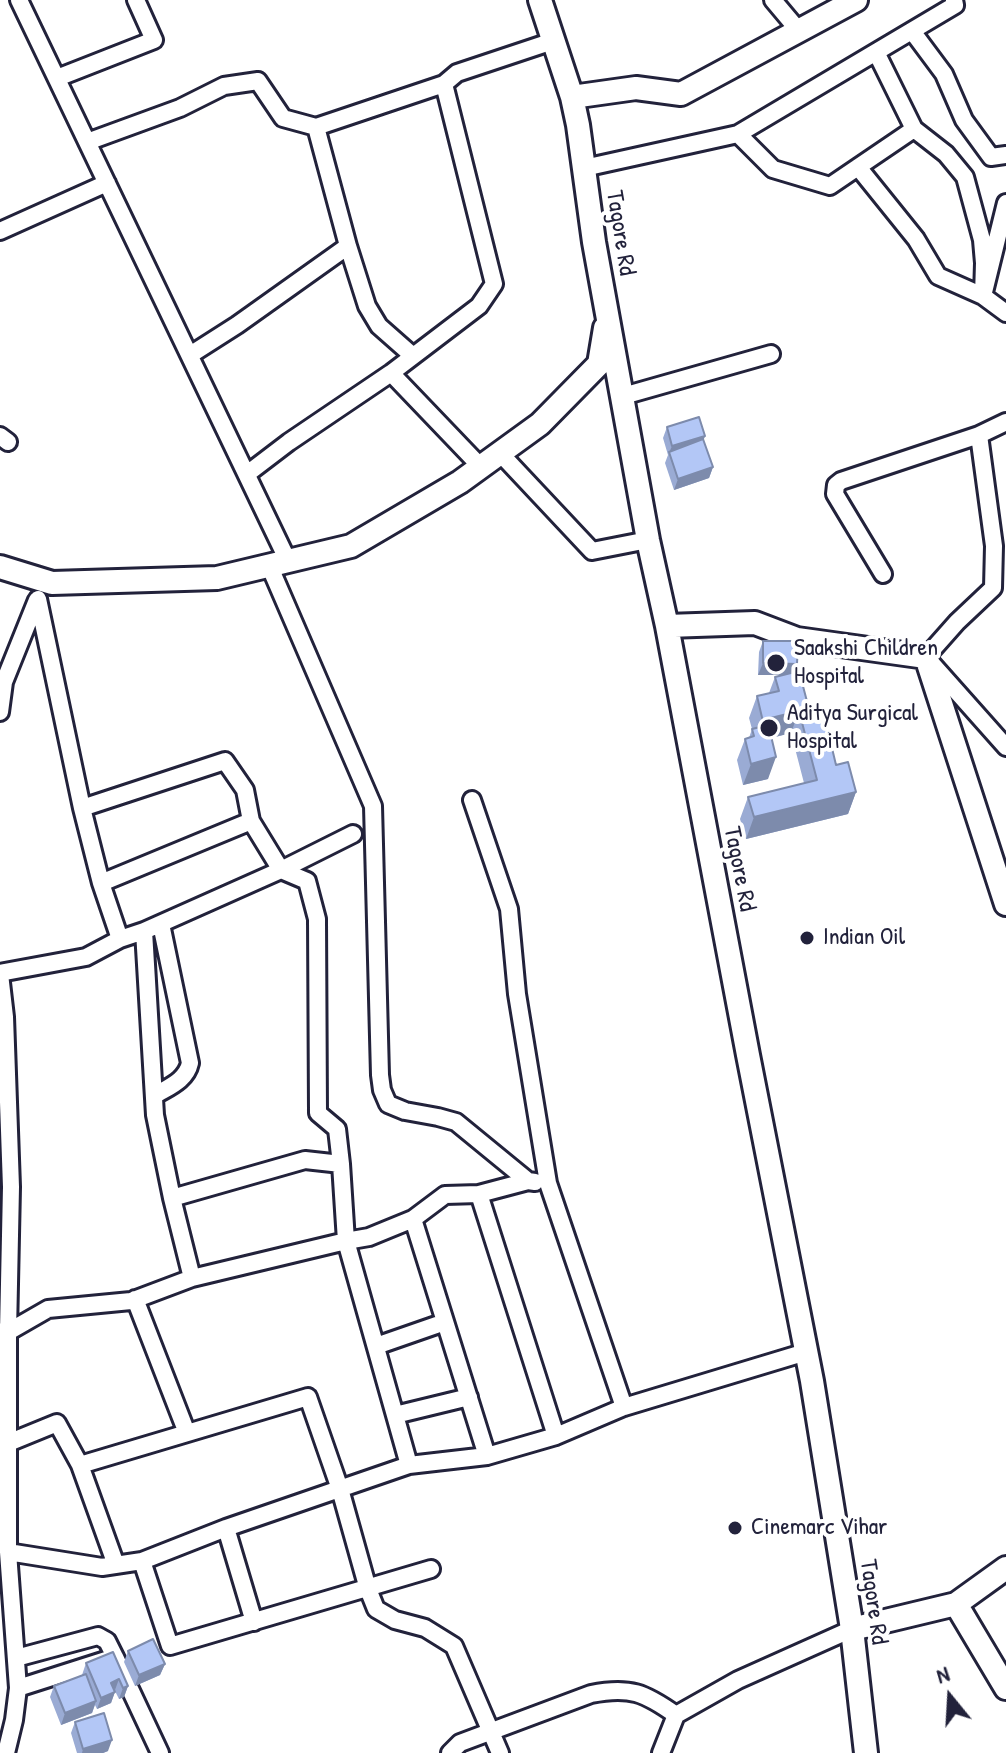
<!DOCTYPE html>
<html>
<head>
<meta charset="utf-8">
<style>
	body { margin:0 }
	#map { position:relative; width:1006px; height:1753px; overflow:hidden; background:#fff; font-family:"Patrick Hand",sans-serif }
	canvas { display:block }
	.north { position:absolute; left:910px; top:1657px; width:80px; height:80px; -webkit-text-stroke:6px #fff; paint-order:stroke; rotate:342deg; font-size:22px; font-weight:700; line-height:32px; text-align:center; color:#22223b }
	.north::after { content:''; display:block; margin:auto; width:28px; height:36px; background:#22223b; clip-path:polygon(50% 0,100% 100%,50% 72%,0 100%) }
</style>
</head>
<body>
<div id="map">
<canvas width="1006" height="1753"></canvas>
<div class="north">N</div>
</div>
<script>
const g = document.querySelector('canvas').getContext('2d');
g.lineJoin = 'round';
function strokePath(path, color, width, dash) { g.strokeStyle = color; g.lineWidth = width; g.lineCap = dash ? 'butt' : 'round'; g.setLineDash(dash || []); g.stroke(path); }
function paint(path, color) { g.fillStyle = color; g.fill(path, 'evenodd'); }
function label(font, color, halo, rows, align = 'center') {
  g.font = font + ' "Patrick Hand",sans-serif'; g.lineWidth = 8; g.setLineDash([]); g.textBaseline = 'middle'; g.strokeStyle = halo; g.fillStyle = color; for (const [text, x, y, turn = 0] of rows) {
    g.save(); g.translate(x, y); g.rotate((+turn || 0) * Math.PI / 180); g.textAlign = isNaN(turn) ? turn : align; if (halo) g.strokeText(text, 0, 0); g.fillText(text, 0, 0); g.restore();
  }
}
const street = new Path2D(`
	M 19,0 L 288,561
	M 773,0 L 799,31
	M 912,31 L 944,74 L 964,120 L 991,157 L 1006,155
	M 57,78 L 154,40 L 136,0
	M 444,84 L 457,73 L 553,41
	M 914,129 L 946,154 L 965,177 L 982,240 L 984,263 L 983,296 L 1006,313
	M 738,134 L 773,169 L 830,186 L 914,129 L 876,52
	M 87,142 L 180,108 L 224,86 L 258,81 L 283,118 L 316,127 L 348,246 L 237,325 L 190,355
	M 858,167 L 916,239 L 938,276 L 983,296 L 1006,203
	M 584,168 L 738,134 L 955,5 L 954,0
	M 0,231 L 107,183
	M 348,246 L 367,306 L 379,326 L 413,356
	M 391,373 L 481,467
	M 623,396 L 771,354
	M 1006,422 L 979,435 L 994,546 L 993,588 L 957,622 L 926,657 L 1006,747
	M 0,436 L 8,442
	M 500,453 L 592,551 L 648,540
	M 247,474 L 289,442 L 391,373 L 479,306 L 494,284 L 444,84 L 316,127
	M 269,565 L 373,806 L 380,1075 L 382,1090 L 388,1104 L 405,1111 L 438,1117 L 456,1122 L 528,1181
	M 883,574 L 835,494 L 836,485 L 841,481 L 979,435
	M 38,599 L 82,808 L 101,883 L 120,939
	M 0,712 L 4,682 L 37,600
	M 472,800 L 509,909 L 517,994 L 548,1183 L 624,1407
	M 82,808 L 225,761 L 245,790 L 251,821 L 281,870 L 353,834
	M 101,883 L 251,821
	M 0,973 L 86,957 L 120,939 L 144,931 L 281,870 L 307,881 L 317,919 L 318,1113 L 337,1129 L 341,1164 L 305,1160 L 172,1198 L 155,1115 L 144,931
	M 0,974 L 5,1017 L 11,1187 L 8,1332 L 8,1552 L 18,1688 L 14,1720 L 6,1753
	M 154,1096 C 168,1087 186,1081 190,1063 L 161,924
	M 341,1164 L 346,1241 L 409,1465
	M 479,1194 L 556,1436
	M 172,1198 L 192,1278
	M 413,1219 L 487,1456
	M 135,1299 L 187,1433
	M 3,1331 L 8,1332 L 48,1309 L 131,1301 L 192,1278 L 346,1241 L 369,1237 L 413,1219 L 445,1195 L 479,1194 L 528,1181 L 535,1182
	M 376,1346 L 445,1322
	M 395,1415 L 469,1397
	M 8,1443 L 57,1423 L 80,1465 L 308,1397 L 340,1489 L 368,1589 L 376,1609 L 395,1620 L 425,1628 L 454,1646 L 500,1753
	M 80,1465 L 116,1565
	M 226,1528 L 254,1622
	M 8,1552 L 102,1567 L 142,1561 L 226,1528 L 409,1465 L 487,1456 L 556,1436 L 624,1407 L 806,1352
	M 142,1561 L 170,1646 L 431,1569
	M 16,1658 L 98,1636 L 107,1641 L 115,1657
	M 18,1688 L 115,1657 L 160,1753
	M 450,1753 L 460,1743 L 591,1694 C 630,1686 645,1693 676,1715
	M 661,1753 L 676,1715 L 738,1680 L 852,1629`);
const secondary = new Path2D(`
	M 540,0 L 572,97 L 578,125 L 594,242 L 648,540 L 667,626 L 748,1055 L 812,1381 L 852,1629 L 866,1753
	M 572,97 L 636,88 L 681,94 L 856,0
	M 0,567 L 52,583 L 217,578 L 351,546 L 460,482 L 540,424 L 599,364 L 605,328
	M 667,626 L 755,623 L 797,639 L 926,657 L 1006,904
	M 956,1604 L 1006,1688
	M 852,1629 L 956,1604 L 1006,1568`);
strokePath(street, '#22223b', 22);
strokePath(secondary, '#22223b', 28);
strokePath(street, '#fff', 16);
strokePath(secondary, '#fff', 22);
paint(new Path2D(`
	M 667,427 L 705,436 L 703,440 L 713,467 L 709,478 L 674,490 L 665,463 L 668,455 L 663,438 Z
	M 763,641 L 797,664 L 794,672 L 809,709 L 836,765 L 856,792 L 848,814 L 746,839 L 740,819 L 748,797 L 804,783 L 791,733 L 771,738 L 768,779 L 743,785 L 737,760 L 745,739 L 749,738 L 752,729 L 749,718 L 757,696 L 769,693 L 775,677 L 782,675 L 758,675 L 759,652 Z
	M 128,1651 L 165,1664 L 160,1675 L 135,1686 L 124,1662 Z
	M 113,1652 L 128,1686 L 124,1697 L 119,1699 L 115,1691 L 111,1703 L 97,1709 L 95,1705 L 92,1713 L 61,1725 L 50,1697 L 54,1686 L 82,1675 L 86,1663 Z
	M 75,1722 L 108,1751 L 103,1753 L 77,1753 L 71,1733 Z`), '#9aabd4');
paint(new Path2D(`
	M 705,436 L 701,447 L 669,453 L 672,446 Z
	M 713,467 L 709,478 L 674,490 L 678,479 Z
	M 763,663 L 797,664 L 793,675 L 758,675 Z
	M 799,711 L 791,733 L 759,741 L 767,719 Z
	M 776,757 L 768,779 L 743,785 L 751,764 Z
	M 856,792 L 848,814 L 746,839 L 754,817 Z
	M 165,1664 L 160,1675 L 135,1686 L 139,1675 Z
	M 119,1679 L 115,1690 L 111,1683 Z
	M 128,1686 L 124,1697 L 119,1699 L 123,1688 Z
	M 115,1692 L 111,1703 L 97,1709 L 101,1698 Z
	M 96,1701 L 92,1713 L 61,1725 L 65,1713 Z
	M 112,1740 L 108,1751 L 103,1753 L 82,1753 L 83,1749 Z`), '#7d8bac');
const building = new Path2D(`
	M 699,417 L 705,436 L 672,446 L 667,427 Z
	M 703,439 L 713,467 L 678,479 L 669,452 Z
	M 763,641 L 798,641 L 797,664 L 763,663 Z
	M 799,671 L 809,709 L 822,706 L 836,765 L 848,762 L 856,792 L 754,817 L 748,797 L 817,780 L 799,711 L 767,719 L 776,757 L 751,764 L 745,739 L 754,736 L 752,729 L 764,726 L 757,696 L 779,691 L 775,677 Z
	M 153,1639 L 165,1664 L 139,1675 L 128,1651 Z
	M 113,1652 L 128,1686 L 123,1688 L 119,1679 L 111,1683 L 115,1692 L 101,1698 L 86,1663 Z
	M 86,1674 L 96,1701 L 65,1713 L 54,1686 Z
	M 104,1713 L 112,1740 L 83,1749 L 75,1722 Z`);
paint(building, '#b3c7f6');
strokePath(building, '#7d8bac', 2);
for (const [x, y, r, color] of [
	[776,663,10,"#22223b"],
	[769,728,10,"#22223b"],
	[807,938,8,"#22223b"],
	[735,1528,8,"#22223b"]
]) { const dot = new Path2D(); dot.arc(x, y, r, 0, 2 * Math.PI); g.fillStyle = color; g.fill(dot); strokePath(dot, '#fff', 3); }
label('24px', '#22223b', '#fff', [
	["Tagore Rd",620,233,81],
	["Tagore Rd",739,869,79],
	["Tagore Rd",873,1602,82]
]);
label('24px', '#22223b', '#fff', [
	["Saakshi Children",794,649],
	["Hospital",794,677],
	["Aditya Surgical",787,714],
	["Hospital",787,742],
	["Indian Oil",823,938],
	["Cinemarc Vihar",751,1528]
], 'left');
</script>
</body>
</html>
